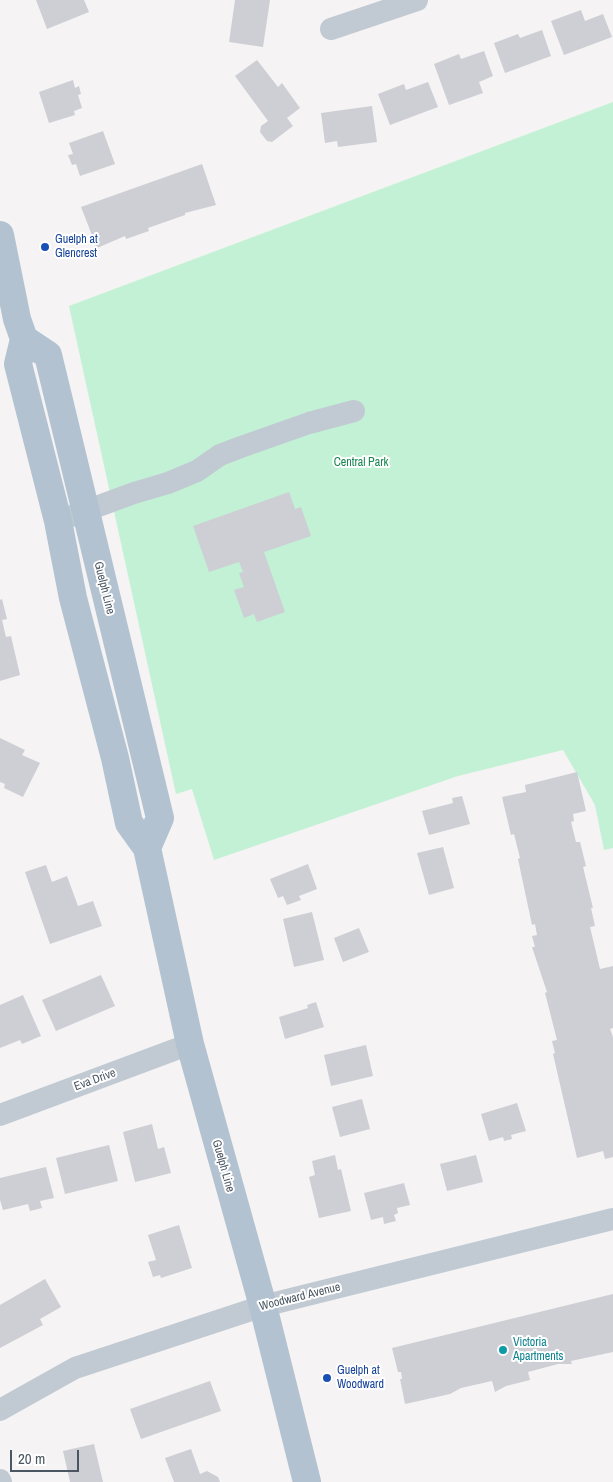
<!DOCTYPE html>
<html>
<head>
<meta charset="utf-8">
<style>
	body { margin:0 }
	#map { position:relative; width:613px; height:1482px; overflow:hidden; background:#f5f3f3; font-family:"Archivo Narrow",sans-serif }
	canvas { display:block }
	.scale { position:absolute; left:10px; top:1450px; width:69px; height:22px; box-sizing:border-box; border:2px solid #4a5661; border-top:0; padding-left:6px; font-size:15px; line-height:18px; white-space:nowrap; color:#4a5661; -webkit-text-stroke:4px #fff; paint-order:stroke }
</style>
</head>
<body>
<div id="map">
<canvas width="613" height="1482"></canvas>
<div class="scale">20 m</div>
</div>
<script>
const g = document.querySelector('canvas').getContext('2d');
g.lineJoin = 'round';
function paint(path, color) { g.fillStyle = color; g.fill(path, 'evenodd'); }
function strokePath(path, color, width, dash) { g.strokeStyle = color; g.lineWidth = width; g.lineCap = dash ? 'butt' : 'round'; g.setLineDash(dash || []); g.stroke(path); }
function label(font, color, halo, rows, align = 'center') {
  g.font = font + ' "Archivo Narrow",sans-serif'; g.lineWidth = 4; g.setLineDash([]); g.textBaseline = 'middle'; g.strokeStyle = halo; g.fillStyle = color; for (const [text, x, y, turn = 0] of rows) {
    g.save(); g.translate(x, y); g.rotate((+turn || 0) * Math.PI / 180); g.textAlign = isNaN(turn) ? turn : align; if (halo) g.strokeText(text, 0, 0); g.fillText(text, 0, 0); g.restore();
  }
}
paint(new Path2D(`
	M 613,102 L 613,848 L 604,850 L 595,805 L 563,750 L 458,776 L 214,860 L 192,789 L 176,794 L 69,306 Z`), '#c3f1d5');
paint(new Path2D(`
	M 36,0 L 84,0 L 89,12 L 47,29 Z
	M 235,0 L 270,0 L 263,47 L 229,42 Z
	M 581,10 L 585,21 L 603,14 L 612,37 L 564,55 L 551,21 Z
	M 542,30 L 551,56 L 505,73 L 494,43 L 518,34 L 520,38 Z
	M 484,51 L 493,76 L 479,82 L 483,93 L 449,105 L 434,64 L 459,54 L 461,59 Z
	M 257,60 L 278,87 L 282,83 L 300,108 L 287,118 L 293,126 L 272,142 L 267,141 L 260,132 L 261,126 L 268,121 L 235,76 Z
	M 73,80 L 75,88 L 79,86 L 81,94 L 78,95 L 82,108 L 74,111 L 75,115 L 49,123 L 39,92 Z
	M 428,82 L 438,107 L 390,125 L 378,94 L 404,84 L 406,90 Z
	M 372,106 L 377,142 L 338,147 L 337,141 L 325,143 L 321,113 Z
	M 103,131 L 115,164 L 80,176 L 76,164 L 72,165 L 68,155 L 73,154 L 69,143 Z
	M 202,164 L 216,205 L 185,213 L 185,215 L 148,228 L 149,231 L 126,239 L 125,236 L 97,248 L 81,207 Z
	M 289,492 L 295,509 L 301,507 L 311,536 L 264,552 L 285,612 L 257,622 L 254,614 L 244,618 L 234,590 L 244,587 L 239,573 L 243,572 L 239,562 L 209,572 L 193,526 Z
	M 2,599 L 7,619 L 2,620 L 6,637 L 11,636 L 20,675 L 0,681 L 0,600 Z
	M 0,738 L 25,750 L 22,755 L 40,763 L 23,797 L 4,788 L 5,784 L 0,782 Z
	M 577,772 L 586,811 L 573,814 L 574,821 L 571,822 L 576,842 L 580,842 L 586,866 L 583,867 L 593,908 L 591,908 L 595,926 L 590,927 L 600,969 L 613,966 L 613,1028 L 610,1029 L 613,1037 L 613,1157 L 605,1159 L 603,1151 L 577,1158 L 553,1054 L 555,1053 L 552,1041 L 557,1040 L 545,993 L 547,992 L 532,947 L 535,947 L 532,936 L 537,935 L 535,924 L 532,925 L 518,859 L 520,858 L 514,834 L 511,835 L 502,797 L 526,792 L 525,785 Z
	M 462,796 L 470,824 L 429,835 L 422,811 L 453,803 L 452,798 Z
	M 443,847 L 454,888 L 429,895 L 417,853 Z
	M 308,864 L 317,889 L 299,896 L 301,900 L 287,905 L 283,896 L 278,898 L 270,879 Z
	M 46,865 L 52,882 L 67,876 L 78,906 L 93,901 L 102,926 L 50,944 L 25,872 Z
	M 312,912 L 324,960 L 294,967 L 283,919 Z
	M 359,928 L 369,952 L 343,962 L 334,938 Z
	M 101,975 L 115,1006 L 56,1031 L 42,1000 Z
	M 23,995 L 41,1036 L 22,1044 L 20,1040 L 0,1048 L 0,1005 Z
	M 316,1002 L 324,1027 L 285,1039 L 279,1017 L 308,1008 L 307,1005 Z
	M 366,1045 L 373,1076 L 331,1086 L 324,1055 Z
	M 362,1099 L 370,1129 L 340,1137 L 332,1107 Z
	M 517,1103 L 526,1131 L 511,1135 L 512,1139 L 504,1141 L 503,1137 L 489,1141 L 481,1114 Z
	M 152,1124 L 158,1149 L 164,1147 L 171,1173 L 135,1182 L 123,1132 Z
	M 109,1145 L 118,1181 L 65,1194 L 56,1158 Z
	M 335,1155 L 338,1170 L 341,1169 L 351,1211 L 319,1218 L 309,1177 L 315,1175 L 312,1161 Z
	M 476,1155 L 483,1182 L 447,1191 L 440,1164 Z
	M 46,1167 L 54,1198 L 40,1201 L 42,1208 L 30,1211 L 28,1204 L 3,1210 L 0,1200 L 0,1178 Z
	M 404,1183 L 410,1205 L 397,1208 L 398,1213 L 394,1215 L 396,1221 L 384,1224 L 383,1217 L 371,1220 L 364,1193 Z
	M 179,1225 L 192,1268 L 161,1278 L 160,1275 L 153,1277 L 148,1262 L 156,1260 L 148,1235 Z
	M 45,1279 L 61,1307 L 40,1319 L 43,1325 L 0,1348 L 0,1305 Z
	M 613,1294 L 613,1352 L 571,1361 L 572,1364 L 558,1364 L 528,1372 L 530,1380 L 506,1386 L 495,1392 L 492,1381 L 461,1388 L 450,1394 L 405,1404 L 400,1379 L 402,1379 L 401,1372 L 398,1372 L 392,1348 Z
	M 210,1381 L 221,1411 L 141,1439 L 130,1409 Z
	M 94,1444 L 103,1482 L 70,1482 L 63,1451 Z
	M 191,1449 L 200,1474 L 207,1471 L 218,1477 L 220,1482 L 174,1482 L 165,1458 Z`), '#cdcfd5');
strokePath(new Path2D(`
	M 331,29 L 417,0
	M 58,521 L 134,493 L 168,483 L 197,471 L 220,455 L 241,447 L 309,423 L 354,411
	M 0,1115 L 190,1044
	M 0,1410 L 75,1368 L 263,1306 L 613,1219
	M 0,1480 L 1,1482`), '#c1cad2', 22);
strokePath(new Path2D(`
	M 0,235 L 17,319 L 24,339 L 18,364 L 58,521 L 73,598 L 115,758 L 129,823 L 147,848 L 190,1044 L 263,1306 L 307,1482
	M 24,339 L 48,355 L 160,818 L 147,848`), '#b3c2d1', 28);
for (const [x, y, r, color] of [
	[45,247,5,"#1a4fb4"],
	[503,1350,5,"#0f9aa8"],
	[327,1378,5,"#1a4fb4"]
]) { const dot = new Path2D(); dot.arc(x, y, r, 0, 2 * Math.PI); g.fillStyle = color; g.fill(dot); strokePath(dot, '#fff', 2); }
label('12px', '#164399', '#fff', [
	["Guelph at",55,240],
	["Glencrest",55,254],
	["Guelph at",337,1371],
	["Woodward",337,1385]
], 'left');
label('12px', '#17864f', '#fff', [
	["Central Park",361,463]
]);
label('12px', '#4a5661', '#fff', [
	["Guelph Line",104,588,76],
	["Eva Drive",95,1080,-20],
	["Guelph Line",223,1166,74],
	["Woodward Avenue",300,1297,-14]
]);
label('12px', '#0d838f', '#fff', [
	["Victoria",513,1343],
	["Apartments",513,1357]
], 'left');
</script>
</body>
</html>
